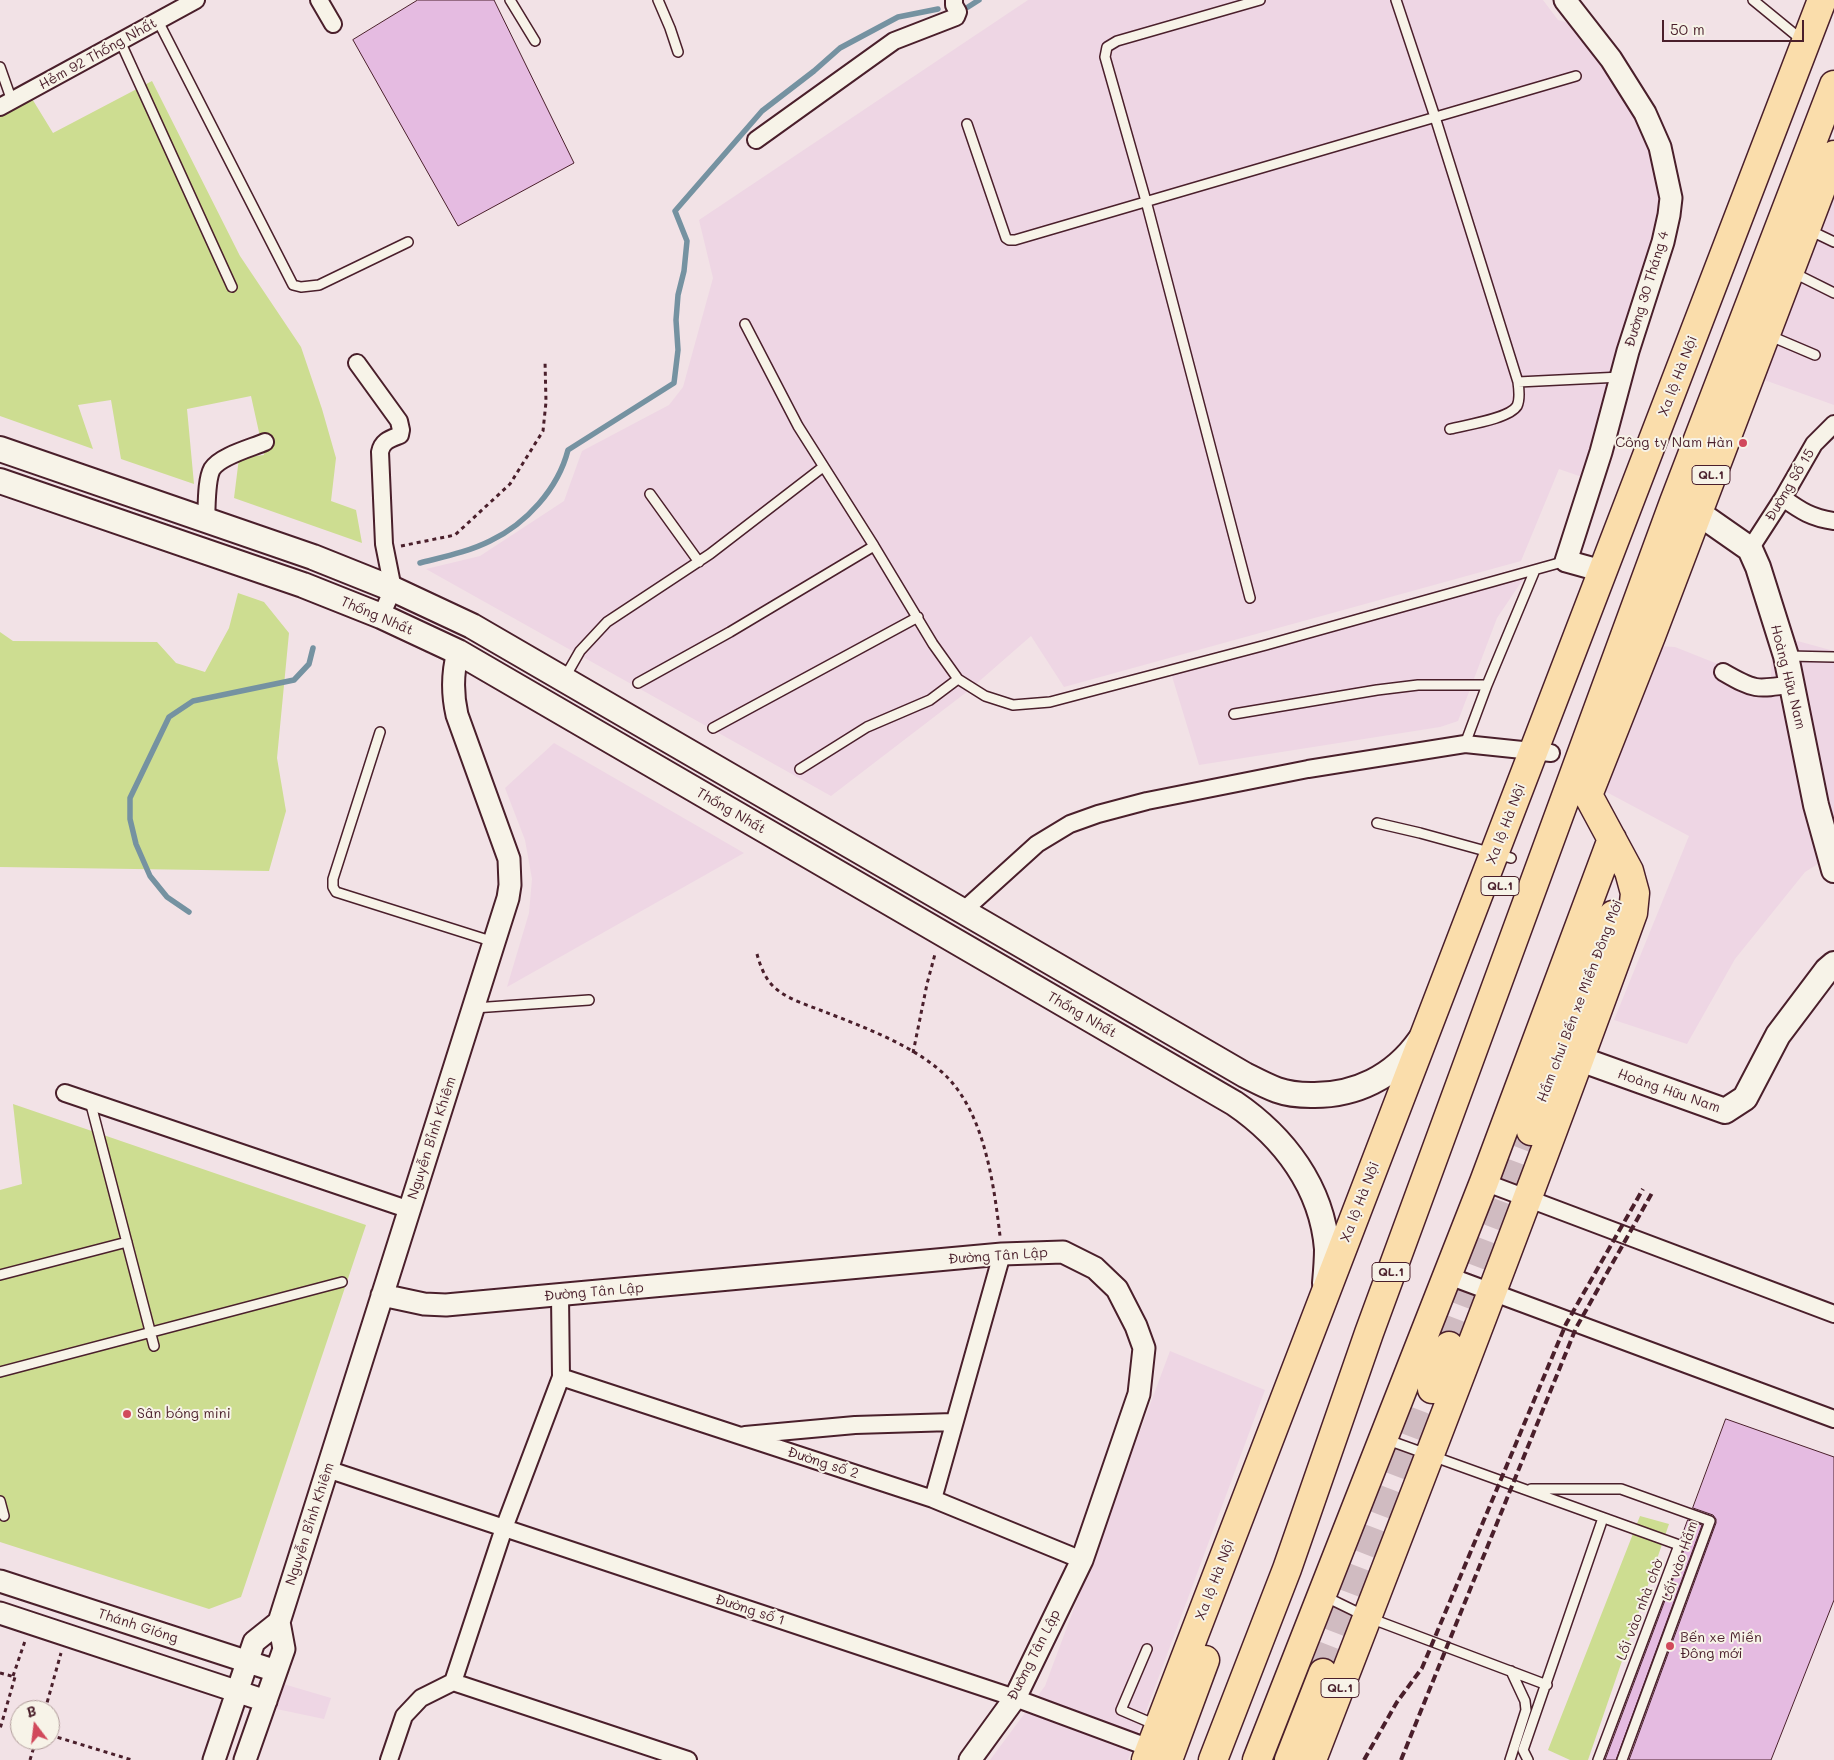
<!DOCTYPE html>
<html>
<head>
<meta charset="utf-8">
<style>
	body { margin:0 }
	#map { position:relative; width:1834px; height:1760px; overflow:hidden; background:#f2e2e6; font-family:Mali,sans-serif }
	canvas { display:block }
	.north { position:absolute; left:10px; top:1700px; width:50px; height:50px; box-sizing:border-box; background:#f7f3e8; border:1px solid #b29e9c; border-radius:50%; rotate:345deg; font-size:14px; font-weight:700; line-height:20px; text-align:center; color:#4a1f2b }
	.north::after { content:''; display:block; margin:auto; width:18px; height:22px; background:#d1495b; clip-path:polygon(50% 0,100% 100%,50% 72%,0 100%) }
	.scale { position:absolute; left:1662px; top:20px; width:142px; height:22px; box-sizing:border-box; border:2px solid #4a1f2b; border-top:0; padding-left:6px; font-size:15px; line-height:18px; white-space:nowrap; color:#4a1f2b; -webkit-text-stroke:4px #f7f3e8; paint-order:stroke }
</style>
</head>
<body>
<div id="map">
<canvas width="1834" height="1760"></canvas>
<div class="north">B</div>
<div class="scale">50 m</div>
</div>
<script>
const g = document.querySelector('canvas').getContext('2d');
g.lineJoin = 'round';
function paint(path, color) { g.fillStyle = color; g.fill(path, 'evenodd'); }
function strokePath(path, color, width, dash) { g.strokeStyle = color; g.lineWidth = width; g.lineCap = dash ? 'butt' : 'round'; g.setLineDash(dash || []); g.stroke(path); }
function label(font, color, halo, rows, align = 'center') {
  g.font = font + ' Mali,sans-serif'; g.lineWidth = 4; g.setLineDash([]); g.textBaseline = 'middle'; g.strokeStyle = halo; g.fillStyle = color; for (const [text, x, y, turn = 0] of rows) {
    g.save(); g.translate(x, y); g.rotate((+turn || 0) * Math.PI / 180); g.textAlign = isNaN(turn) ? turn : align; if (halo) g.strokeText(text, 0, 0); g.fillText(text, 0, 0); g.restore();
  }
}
paint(new Path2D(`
	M 1028,0 L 1543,0 L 1558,20 L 1577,25 L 1631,101 L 1653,149 L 1662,190 L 1660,231 L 1585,478 L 1559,469 L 1521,561 L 1064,687 L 1031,636 L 968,691 L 831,796 L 426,569 L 480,556 L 564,501 L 582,451 L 669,405 L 683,387 L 713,278 L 699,220 Z
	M 1834,178 L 1834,405 L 1756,377 Z
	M 1528,572 L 1497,618 L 1458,721 L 1440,727 L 1199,765 L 1171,673 Z
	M 1772,634 L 1834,651 L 1834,854 L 1805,872 L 1735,959 L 1687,1044 L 1614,1020 L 1689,836 L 1599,788 L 1657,646 L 1675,647 L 1753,678 L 1771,677 Z
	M 554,743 L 744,853 L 507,987 L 529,913 L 532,879 L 525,840 L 505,788 Z
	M 1170,1351 L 1265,1390 L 1128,1760 L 990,1760 L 1045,1686 Z
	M 280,1683 L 331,1698 L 324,1719 L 267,1707 Z`), '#eed6e4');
paint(new Path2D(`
	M 152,81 L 240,256 L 301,347 L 322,409 L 336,458 L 331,501 L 356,510 L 362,543 L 234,498 L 239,458 L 264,455 L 251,396 L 187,409 L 194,484 L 121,459 L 111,400 L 78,405 L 93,449 L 0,416 L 0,113 L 31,97 L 53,133 Z
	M 238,593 L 264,602 L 289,633 L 277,758 L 286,811 L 269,871 L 0,867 L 0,632 L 13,641 L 157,642 L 176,663 L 205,672 L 229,628 Z
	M 13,1104 L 366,1225 L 241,1597 L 209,1609 L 0,1542 L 0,1190 L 22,1184 Z
	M 1640,1516 L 1669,1524 L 1588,1760 L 1570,1760 L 1548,1750 Z`), '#cddd91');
strokePath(new Path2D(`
	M 968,7 L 979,0
	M 420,563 C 443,557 468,552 490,541 C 526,524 558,489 568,450 C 604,427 639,405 674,383 L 678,350 L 676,320 L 678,295 L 684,271 L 687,241 L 675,211 L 762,111 L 814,71 L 840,48 L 898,17 L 938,9
	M 189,912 L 167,897 L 150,876 L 136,844 L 130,819 L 130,798 L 169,717 L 193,701 L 294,680 L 309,664 L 313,648`), '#7592a1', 5.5);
const building = new Path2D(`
	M 418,0 L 494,0 L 574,163 L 458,226 L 353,40 Z
	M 1726,1419 L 1834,1457 L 1834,1600 L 1771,1760 L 1629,1760 L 1716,1523 L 1716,1519 L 1713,1515 L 1693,1508 Z
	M 1688,1520 L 1702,1525 L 1616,1760 L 1605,1760 L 1685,1547 L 1684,1541 L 1681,1539 Z`);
paint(building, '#e5bbe1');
strokePath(building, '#4a1f2b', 1);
strokePath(new Path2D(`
	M 1449,1346 L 1531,1131
	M 1323,1673 L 1432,1389`), '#d0bbc1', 28, [28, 14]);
const service = new Path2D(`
	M 510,0 L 535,41
	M 658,0 L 670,28 L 678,52
	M 1396,0 L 1435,117 L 1518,382 L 1621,377
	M 1753,0 L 1803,41
	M 158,21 L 293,285 L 301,287 L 319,285 L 408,242
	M 120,41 L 232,287
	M 0,67 L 12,101
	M 967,124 L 1006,238 L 1009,240 L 1015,240 L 1576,76
	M 1809,230 L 1834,242
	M 1792,272 L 1834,293
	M 745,324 L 798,426 L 874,546 L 933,644 L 958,679 L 985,696 L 1013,705 L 1050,702 L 1266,645 L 1566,561
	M 1768,335 L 1815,355
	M 1450,429 C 1465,425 1509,419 1517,406 C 1520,400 1519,389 1518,382
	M 650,494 L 699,562
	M 1250,598 L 1146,201 L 1105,57 L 1107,47 L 1117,41 L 1260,0
	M 1788,656 L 1834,657
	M 564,679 L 580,651 L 607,622 L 710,554 L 823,467
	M 638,683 L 730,632 L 874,546
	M 1234,714 L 1377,690 L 1418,685 L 1487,685
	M 713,728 L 918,617
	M 380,732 L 333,879 L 333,887 L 336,892 L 494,942
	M 1465,744 L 1487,685 L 1535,570
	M 800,769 L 867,727 L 930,700 L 958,679
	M 1377,823 L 1420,833 L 1511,858
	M 474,1008 L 589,1000
	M 90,1101 L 154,1346
	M 0,1275 L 127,1242
	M 0,1372 L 342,1282
	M 1385,1439 L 1679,1545 L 1598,1760
	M 1531,1489 L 1621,1489 L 1710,1521 L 1622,1760
	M 0,1501 L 4,1516
	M 1324,1596 L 1367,1617 L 1547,1685
	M 1147,1649 L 1121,1710 L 1156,1725
	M 1510,1760 L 1526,1710 L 1525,1701 L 1511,1671
	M 1528,1760 L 1523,1750 L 1603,1518`);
const minor = new Path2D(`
	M 319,0 L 333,24
	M 0,107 L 196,0
	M 756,140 L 894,41 L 956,17 L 958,12 L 954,5 L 954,0
	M 357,363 L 399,421 L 401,430 L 400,435 C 390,439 382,441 380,452 L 384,544 L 393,589 L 381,616
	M 1783,498 C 1801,511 1812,518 1834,521
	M 206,520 C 207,507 206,480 212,469 C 220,456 251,448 265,442
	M 1750,549 L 1783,498 L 1814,444 L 1834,424
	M 1723,672 C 1754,690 1756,690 1792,684
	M 963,911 L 1037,844 L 1070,824 L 1098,814 L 1147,801 L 1308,769 L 1465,744 L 1551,753
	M 65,1093 L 410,1210
	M 1484,1182 L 1834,1314
	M 1446,1275 L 1834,1419
	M 561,1377 L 933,1499 L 1082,1560
	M 745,1435 L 855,1425 L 953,1422
	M 327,1469 L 1015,1698 L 1158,1751
	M 933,1499 L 1002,1254
	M 453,1682 L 688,1760
	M 389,1760 L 404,1716 L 421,1698 L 453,1682 L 504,1528 L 561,1377 L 560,1296`);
const tertiary = new Path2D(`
	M 1565,0 L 1611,59 L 1645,113 L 1660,147 L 1671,198 L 1669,215 L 1663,242 L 1628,351 L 1601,452 L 1566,561 L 1602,571
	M 382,1295 L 424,1304 L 446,1305 L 1002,1254 L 1063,1252 L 1095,1268 L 1117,1289 L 1136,1326 L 1144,1348 L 1139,1394 L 1082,1560 L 1015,1698 L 970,1760
	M 0,1581 L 276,1671
	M 0,1613 L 266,1701
	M 214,1760 L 254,1642 L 279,1622
	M 245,1760 L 284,1649 L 279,1622 L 508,898 L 510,885 L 509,859 L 457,715 C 452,693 452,674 458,652`);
const secondary = new Path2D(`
	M 0,449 L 313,557 L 393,589 L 472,626 L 1245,1075 C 1255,1080 1266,1086 1277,1090 C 1288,1094 1299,1095 1311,1095 C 1355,1096 1394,1077 1420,1040
	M 0,481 L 303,585 L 381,616 L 458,652 L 1234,1103 C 1284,1137 1322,1187 1327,1249 C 1327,1260 1326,1272 1325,1283
	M 1697,512 L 1750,549 L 1758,567 L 1786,656 L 1816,805 L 1834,870
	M 1580,1059 L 1725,1111 L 1745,1098 L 1778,1035 L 1827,970 L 1834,964`);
const trunk = new Path2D(`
	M 1588,795 L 1651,636 L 1834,155
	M 1531,1131 L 1613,915
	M 1432,1389 L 1449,1346
	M 1146,1760 L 1822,0
	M 1168,1760 L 1205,1660
	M 1213,1760 L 1287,1569 L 1369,1333 L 1674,502 L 1834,85
	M 1257,1760 L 1484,1182 L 1612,839
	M 1289,1760 L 1323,1673
	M 1312,1760 C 1421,1478 1530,1197 1633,913 L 1635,893 L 1629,871 L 1588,795`);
strokePath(service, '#4a1f2b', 12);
strokePath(minor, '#4a1f2b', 20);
strokePath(tertiary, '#4a1f2b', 25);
strokePath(secondary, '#4a1f2b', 28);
strokePath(trunk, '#4a1f2b', 31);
strokePath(new Path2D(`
	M 401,546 L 455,535 L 510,484 L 543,431 L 546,402 L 545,361
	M 757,954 C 760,965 765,979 774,987 C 788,1000 808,1005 825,1012 C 864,1027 920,1048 949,1079 C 985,1118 994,1185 1000,1236
	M 913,1053 L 927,984 L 935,954
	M 0,1673 L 15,1677 L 0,1729
	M 13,1676 L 25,1641
	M 45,1710 L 61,1653
	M 50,1735 L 132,1760
	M 30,1760 L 36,1740`), '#4a1f2b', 3, [4, 4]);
strokePath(service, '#f7f3e8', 9);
strokePath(minor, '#f7f3e8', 16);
strokePath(tertiary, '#f7f3e8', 21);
strokePath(secondary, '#f7f3e8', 24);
strokePath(trunk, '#faddab', 28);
strokePath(new Path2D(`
	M 1364,1760 L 1397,1702 L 1422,1668 L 1566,1324 L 1643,1189
	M 1401,1760 L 1576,1328 L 1652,1193`), '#4a1f2b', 4, [8, 4]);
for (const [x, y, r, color] of [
	[1743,443,5,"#d1495b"],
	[127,1414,5,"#d1495b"],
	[1670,1646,5,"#d1495b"]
]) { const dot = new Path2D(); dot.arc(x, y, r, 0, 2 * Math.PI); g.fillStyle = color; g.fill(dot); strokePath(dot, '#f7f3e8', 2); }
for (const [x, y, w] of [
	[1711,475,38],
	[1500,886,38],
	[1391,1272,38],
	[1340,1688,38]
]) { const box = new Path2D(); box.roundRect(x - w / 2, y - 9.5, w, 19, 4); g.fillStyle = '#f7f3e8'; g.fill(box); strokePath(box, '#4a1f2b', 1); }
label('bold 12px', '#4a1f2b', null, [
	["QL.1",1711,475],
	["QL.1",1500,886],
	["QL.1",1391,1272],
	["QL.1",1340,1688]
]);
label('14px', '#4a1f2b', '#f7f3e8', [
	["Hẻm 92 Thống Nhất",98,54,-29],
	["Đường 30 Tháng 4",1647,289,-73],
	["Xa lộ Hà Nội",1678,376,-69],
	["Đường Số 15",1790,485,-59],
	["Thống Nhất",377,616,23],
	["Hoàng Hữu Nam",1788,677,76],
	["Thống Nhất",731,811,30],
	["Xa lộ Hà Nội",1506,824,-69],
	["Hầm chui Bến xe Miền Đông Mới",1580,1001,-69],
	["Thống Nhất",1082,1015,30],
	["Hoàng Hữu Nam",1669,1091,19],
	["Nguyễn Bỉnh Khiêm",432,1138,-72],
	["Xa lộ Hà Nội",1360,1202,-69],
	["Đường Tân Lập",998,1256,-4],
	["Đường Tân Lập",594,1292,-5],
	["Đường số 2",823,1463,18],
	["Nguyễn Bỉnh Khiêm",310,1524,-72],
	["Lối vào Hầm",1680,1561,-71],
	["Xa lộ Hà Nội",1215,1580,-69],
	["Đường số 1",750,1610,18],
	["Lối vào nhà chờ",1640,1610,-69],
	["Thánh Gióng",138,1626,18],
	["Đường Tân Lập",1034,1655,-63]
]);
label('14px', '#4a1f2b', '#f7f3e8', [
	["Công ty Nam Hàn",1733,443,"right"],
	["Sân bóng mini",137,1414],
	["Bến xe Miền",1680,1638],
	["Đông mới",1680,1654]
], 'left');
</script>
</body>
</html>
